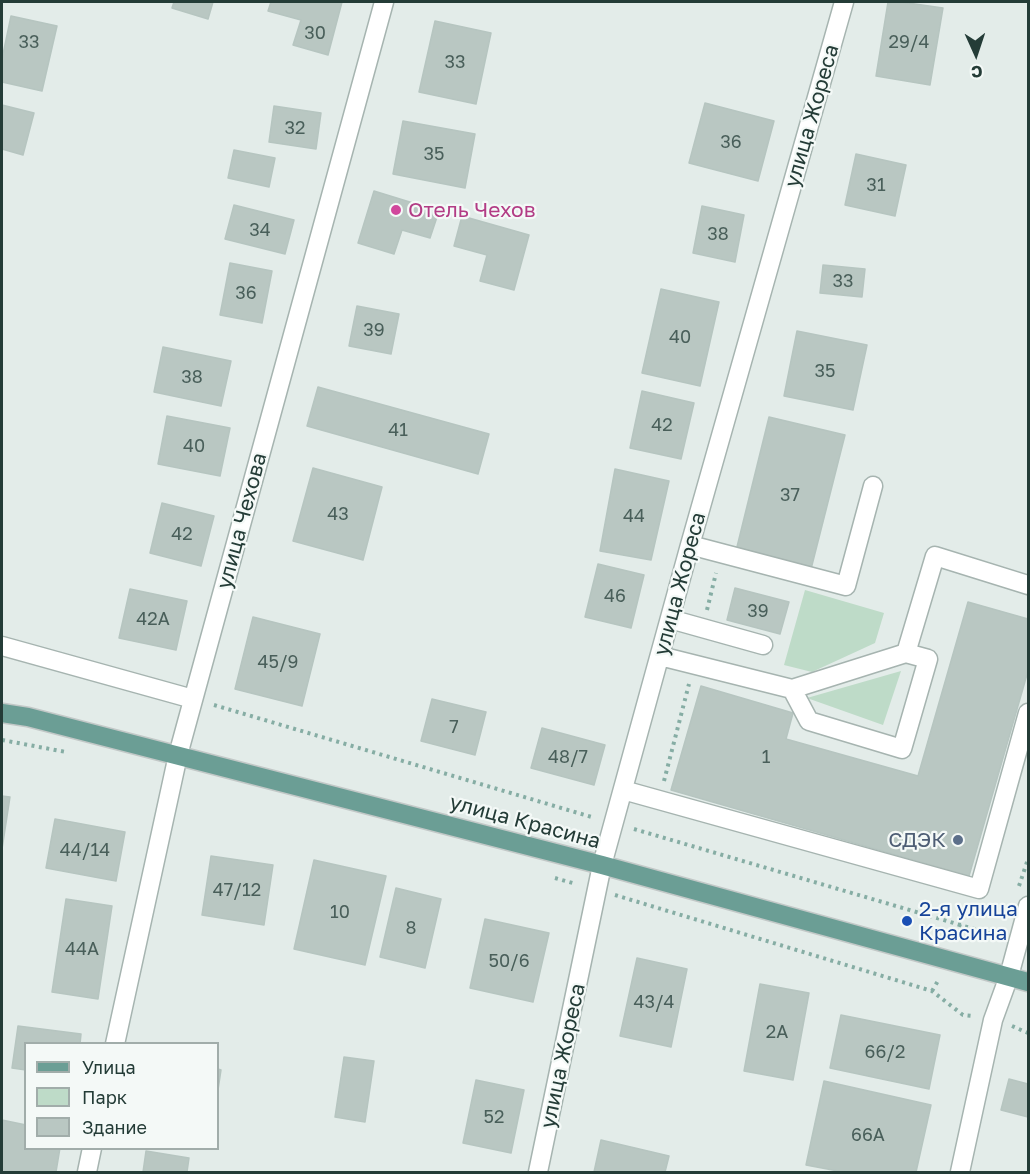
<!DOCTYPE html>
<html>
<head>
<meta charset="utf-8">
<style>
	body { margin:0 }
	#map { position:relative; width:1030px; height:1174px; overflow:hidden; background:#e3ece9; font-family:"Golos Text",sans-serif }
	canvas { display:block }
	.frame { position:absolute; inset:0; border:3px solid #243c37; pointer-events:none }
	.legend { position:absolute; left:24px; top:1042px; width:195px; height:108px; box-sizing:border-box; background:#f4f9f7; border:2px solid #a1adaa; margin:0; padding:8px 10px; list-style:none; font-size:18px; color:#243c37 }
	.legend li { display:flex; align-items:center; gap:12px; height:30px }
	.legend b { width:30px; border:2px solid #a1adaa }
	.north { position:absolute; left:946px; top:24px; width:60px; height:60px; -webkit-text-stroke:4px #f4f9f7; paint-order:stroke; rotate:177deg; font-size:16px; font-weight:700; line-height:24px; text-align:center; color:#243c37 }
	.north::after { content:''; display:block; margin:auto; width:21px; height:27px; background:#243c37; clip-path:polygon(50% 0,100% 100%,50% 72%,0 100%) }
</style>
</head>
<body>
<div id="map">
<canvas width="1030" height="1174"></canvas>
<div class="frame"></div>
<ul class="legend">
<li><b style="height:8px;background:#6b9e95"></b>Улица</li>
<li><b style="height:16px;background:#bedbc8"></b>Парк</li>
<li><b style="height:16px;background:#b9c7c2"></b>Здание</li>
</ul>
<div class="north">С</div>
</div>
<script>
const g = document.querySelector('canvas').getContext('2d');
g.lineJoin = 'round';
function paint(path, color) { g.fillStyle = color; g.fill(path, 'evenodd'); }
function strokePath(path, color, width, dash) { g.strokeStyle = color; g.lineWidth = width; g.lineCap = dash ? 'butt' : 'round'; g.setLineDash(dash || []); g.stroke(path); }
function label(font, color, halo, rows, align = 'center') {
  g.font = font + ' "Golos Text",sans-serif'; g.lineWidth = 4.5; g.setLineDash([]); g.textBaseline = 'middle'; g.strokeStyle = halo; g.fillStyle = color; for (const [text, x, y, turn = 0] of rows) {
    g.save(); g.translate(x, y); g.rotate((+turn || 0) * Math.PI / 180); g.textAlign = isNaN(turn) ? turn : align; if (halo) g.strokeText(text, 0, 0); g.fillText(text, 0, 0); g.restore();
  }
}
paint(new Path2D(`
	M 805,590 L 884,613 L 875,643 L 812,672 L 784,665 Z
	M 901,671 L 883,725 L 807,698 Z`), '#bedbc8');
const building = new Path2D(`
	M 174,2 L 213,2 L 208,19 L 172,8 Z
	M 271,2 L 342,2 L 328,55 L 293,45 L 301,20 L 268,11 Z
	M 888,2 L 901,2 L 943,8 L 930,85 L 876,76 Z
	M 11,16 L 57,26 L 42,91 L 2,82 L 2,59 Z
	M 435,21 L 491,33 L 476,104 L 419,92 Z
	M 705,103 L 774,121 L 758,181 L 689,163 Z
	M 2,105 L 34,113 L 23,155 L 2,149 Z
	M 274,106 L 321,113 L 316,149 L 269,142 Z
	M 403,121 L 475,134 L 465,188 L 393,174 Z
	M 234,150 L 275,158 L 269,187 L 228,178 Z
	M 856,154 L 906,165 L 895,216 L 845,205 Z
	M 374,191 L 439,211 L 430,238 L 402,230 L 394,254 L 358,243 Z
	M 234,205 L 294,220 L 285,254 L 225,239 Z
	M 702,206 L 744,215 L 735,262 L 693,253 Z
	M 462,216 L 529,235 L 514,290 L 480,281 L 487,255 L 454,246 Z
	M 230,263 L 272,271 L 262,323 L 220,315 Z
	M 823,265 L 865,269 L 862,297 L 820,293 Z
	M 661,289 L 719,302 L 700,386 L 642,373 Z
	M 357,306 L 399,314 L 391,354 L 349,346 Z
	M 797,331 L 867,345 L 853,410 L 784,396 Z
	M 163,347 L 231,361 L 221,406 L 154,392 Z
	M 318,387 L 489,434 L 478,474 L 307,426 Z
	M 642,391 L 694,403 L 681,459 L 630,448 Z
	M 167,416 L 230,428 L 220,476 L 158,464 Z
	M 769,417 L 845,435 L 810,573 L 735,555 Z
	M 313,468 L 382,487 L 363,560 L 293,541 Z
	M 615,469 L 669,481 L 651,560 L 600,551 Z
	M 162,503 L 214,516 L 201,566 L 150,553 Z
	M 598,564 L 644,575 L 631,628 L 585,617 Z
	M 735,588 L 789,602 L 780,634 L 727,620 Z
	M 130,589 L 187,601 L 176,650 L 119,638 Z
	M 968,602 L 1028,619 L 1028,671 L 969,876 L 671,790 L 701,686 L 793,713 L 786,739 L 918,776 Z
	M 253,617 L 320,634 L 302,706 L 235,689 Z
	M 432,699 L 486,712 L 475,755 L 421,741 Z
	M 542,728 L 605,745 L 594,785 L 531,768 Z
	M 2,796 L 10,797 L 2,849 Z
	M 55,819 L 125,832 L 116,881 L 46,868 Z
	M 211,856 L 273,865 L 264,925 L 202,915 Z
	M 314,860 L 386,876 L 365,965 L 294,949 Z
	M 396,888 L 441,899 L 425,968 L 380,957 Z
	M 66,899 L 112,906 L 98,999 L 52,992 Z
	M 485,919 L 549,933 L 533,1002 L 470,988 Z
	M 637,958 L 687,969 L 671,1047 L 620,1036 Z
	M 760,984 L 809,993 L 793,1080 L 744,1071 Z
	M 841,1015 L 940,1035 L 929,1089 L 830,1068 Z
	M 18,1026 L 81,1034 L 80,1044 L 26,1044 L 26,1070 L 12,1068 Z
	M 344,1057 L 374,1061 L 365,1122 L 335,1117 Z
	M 218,1069 L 221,1070 L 218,1090 Z
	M 1009,1079 L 1028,1084 L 1028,1117 L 1001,1110 Z
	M 476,1080 L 524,1090 L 511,1153 L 463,1143 Z
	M 824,1081 L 931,1105 L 916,1172 L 843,1172 L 806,1165 Z
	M 2,1120 L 26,1125 L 26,1148 L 60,1148 L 56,1172 L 2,1172 Z
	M 601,1140 L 669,1156 L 665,1172 L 594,1172 Z
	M 146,1151 L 189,1158 L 187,1172 L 143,1172 Z`);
paint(building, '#b9c7c2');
strokePath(building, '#b6c5c0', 1.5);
const minor = new Path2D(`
	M 690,545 L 846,586 L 873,486
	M 670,619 L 763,645
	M 2,646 L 193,699
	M 660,656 L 792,689 L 809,721 L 902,749 L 928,659 L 906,653 L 935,556 L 1028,585
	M 792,689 L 906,653
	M 623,790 L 979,889 L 1028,713
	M 115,1044 L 178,755 L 384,2
	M 87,1172 L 92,1148
	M 538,1172 L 602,865 L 690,545 L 844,2
	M 960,1172 L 993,1020 L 1009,976 L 1028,906`);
const major = new Path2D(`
	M 2,713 L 28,717 L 602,865 L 1028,982`);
strokePath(minor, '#a6b4b0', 21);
strokePath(major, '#c2c8c7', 21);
strokePath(new Path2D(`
	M 707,610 L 716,573
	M 214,705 L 595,818
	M 2,740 L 66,752
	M 664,781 L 689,684
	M 634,829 L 998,936
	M 555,878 L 576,884
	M 1019,886 L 1028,859
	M 615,895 L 932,991 L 963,1015 L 973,1016
	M 954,941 L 960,924
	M 932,991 L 939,979
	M 1012,1026 L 1028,1033`), '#86ada4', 4, [3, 4.5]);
strokePath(minor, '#fff', 18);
strokePath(major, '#6b9e95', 18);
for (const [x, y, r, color] of [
	[396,210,6,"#d1479c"],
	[958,840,6,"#5c6f8a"],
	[907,921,6,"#1a4fb4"]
]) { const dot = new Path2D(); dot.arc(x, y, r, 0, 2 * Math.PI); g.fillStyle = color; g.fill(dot); strokePath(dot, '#f4f9f7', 2); }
label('18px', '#495f5a', null, [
	["30",315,33],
	["33",29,42],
	["29/4",909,42],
	["33",455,62],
	["32",295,128],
	["36",731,142],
	["35",434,154],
	["31",876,185],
	["34",260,230],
	["38",718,234],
	["33",843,281],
	["36",246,293],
	["39",374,330],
	["40",680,337],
	["35",825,371],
	["38",192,377],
	["42",662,425],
	["41",398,430],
	["40",194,446],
	["37",790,495],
	["43",338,514],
	["44",634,516],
	["42",182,534],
	["46",615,596],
	["39",758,611],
	["42А",153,619],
	["45/9",278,662],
	["7",454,727],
	["48/7",568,757],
	["1",766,757],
	["44/14",85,850],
	["47/12",237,890],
	["10",340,912],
	["8",411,928],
	["44А",82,949],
	["50/6",509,961],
	["43/4",654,1002],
	["2А",777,1032],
	["66/2",885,1052],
	["52",494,1117],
	["66А",868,1135]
]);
label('21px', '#243c37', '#f4f9f7', [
	["улица Жореса",812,116,-74],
	["улица Чехова",242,521,-75],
	["улица Жореса",680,584,-75],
	["улица Красина",525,822,15],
	["улица Жореса",563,1056,-78]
]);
label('21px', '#b23c85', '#f4f9f7', [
	["Отель Чехов",408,210]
], 'left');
label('21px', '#4e5e75', '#f4f9f7', [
	["СДЭК",946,840]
], 'right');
label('21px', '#164399', '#f4f9f7', [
	["2-я улица",919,909],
	["Красина",919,933]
], 'left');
</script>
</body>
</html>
